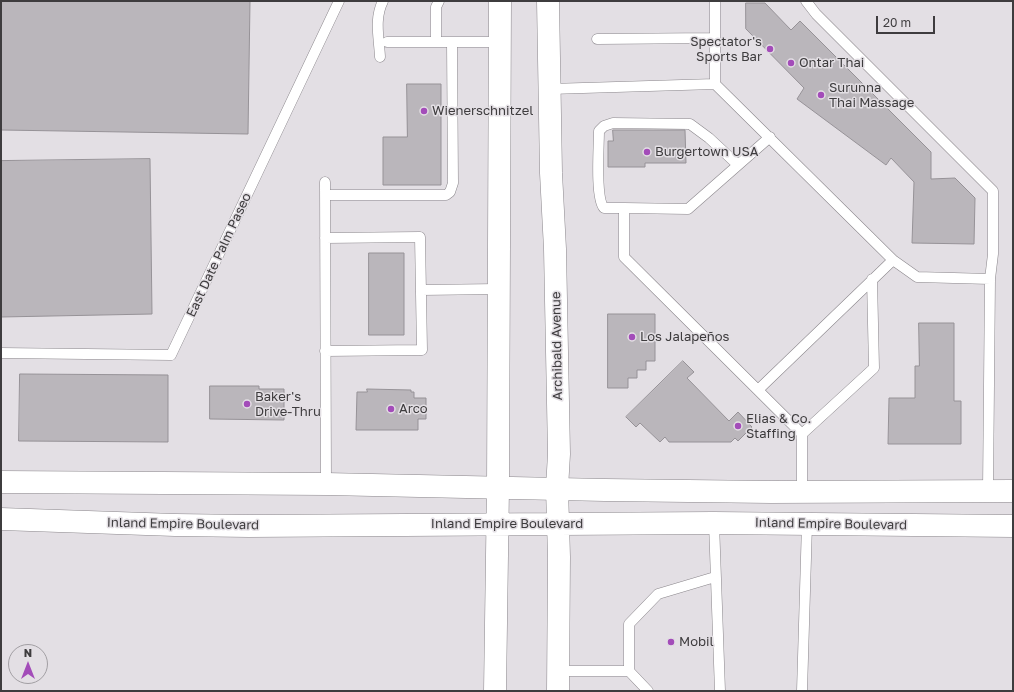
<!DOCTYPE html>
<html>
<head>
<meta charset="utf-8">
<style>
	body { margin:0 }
	#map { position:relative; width:1014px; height:692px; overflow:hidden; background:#e3dfe4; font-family:"Golos Text",sans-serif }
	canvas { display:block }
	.frame { position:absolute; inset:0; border:2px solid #3e3c3e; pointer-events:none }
	.north { position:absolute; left:8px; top:644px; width:40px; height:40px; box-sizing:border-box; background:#e3dfe4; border:1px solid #a19ea2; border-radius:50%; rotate:0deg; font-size:11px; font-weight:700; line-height:16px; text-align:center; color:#3e3c3e }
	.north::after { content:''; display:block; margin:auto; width:14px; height:18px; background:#a34cb9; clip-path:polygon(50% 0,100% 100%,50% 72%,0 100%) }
	.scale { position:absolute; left:876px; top:16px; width:59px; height:18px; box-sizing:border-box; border:2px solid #3e3c3e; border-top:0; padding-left:5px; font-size:12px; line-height:14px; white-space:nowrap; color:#3e3c3e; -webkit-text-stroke:3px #e3dfe4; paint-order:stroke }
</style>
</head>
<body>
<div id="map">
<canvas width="1014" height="692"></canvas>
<div class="frame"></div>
<div class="north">N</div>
<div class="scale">20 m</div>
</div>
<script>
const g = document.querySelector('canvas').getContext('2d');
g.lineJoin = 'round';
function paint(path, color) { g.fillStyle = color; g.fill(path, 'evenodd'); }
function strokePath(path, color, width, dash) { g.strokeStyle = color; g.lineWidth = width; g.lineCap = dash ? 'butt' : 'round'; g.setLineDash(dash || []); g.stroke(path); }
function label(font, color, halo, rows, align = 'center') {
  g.font = font + ' "Golos Text",sans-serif'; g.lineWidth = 3; g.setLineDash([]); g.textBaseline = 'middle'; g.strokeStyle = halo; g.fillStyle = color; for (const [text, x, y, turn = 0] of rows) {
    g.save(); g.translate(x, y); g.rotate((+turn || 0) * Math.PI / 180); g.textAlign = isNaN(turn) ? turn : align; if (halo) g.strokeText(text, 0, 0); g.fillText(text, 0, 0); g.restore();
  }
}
const building = new Path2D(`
	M 1,1 L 250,1 L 248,134 L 1,130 Z
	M 746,3 L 765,3 L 791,30 L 800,21 L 931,152 L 931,179 L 955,178 L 975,198 L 974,244 L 912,243 L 914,182 L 891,158 L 886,165 L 797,99 L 804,88 L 746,29 Z
	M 407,84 L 441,84 L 441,185 L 383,185 L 383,137 L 407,137 Z
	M 613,130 L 685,130 L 686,163 L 645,163 L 645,167 L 608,167 L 608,141 L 613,141 Z
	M 150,159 L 152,314 L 1,317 L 1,161 Z
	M 369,253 L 404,253 L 404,335 L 369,335 Z
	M 608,314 L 655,314 L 655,361 L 646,361 L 646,370 L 637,370 L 637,378 L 628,378 L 628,388 L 608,388 Z
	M 919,323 L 954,323 L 954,401 L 961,401 L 961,444 L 888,444 L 889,398 L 915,398 L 915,366 L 919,366 Z
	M 683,361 L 694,372 L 687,378 L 729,421 L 738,412 L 752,427 L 738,441 L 735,438 L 731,442 L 669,442 L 665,437 L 660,442 L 640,423 L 636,427 L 626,417 Z
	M 20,374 L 168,375 L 168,442 L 19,441 Z
	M 210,386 L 259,386 L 259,389 L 284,389 L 284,420 L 210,419 Z
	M 367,389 L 411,390 L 411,392 L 414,392 L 414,398 L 426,398 L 426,419 L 418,419 L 418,430 L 356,430 L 357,392 L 367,392 Z`);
paint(building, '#bab6bb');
strokePath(building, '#969297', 1);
const lane = new Path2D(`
	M 715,1 L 715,84 L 893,260 L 917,277 L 990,279
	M 806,1 L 816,14 L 993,191 L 993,254 L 990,279 L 988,490
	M 597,39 L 715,38
	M 387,42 L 499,42
	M 436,42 L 436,7 L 439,1
	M 380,57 C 379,37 374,19 383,1
	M 550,89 L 715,84
	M 770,137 L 688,209 L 624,208 L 624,257 L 802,434 L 802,492
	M 325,182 L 326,484
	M 325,195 L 446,195 L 450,192 L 453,183 L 452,42
	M 624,208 L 604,208 C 595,198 599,146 599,131 L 604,126 L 613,123 L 690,124 L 709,138 L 738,165
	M 325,238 L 420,237 L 422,350 L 325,351
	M 421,290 L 498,289
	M 1,353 L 171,355 L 339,1
	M 758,390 L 893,260
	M 802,434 L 874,368 L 872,279
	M 714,523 L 720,691
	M 558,671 L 629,671 L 648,691
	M 629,671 L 629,624 L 658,594 L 715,577
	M 802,691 L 807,524`);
const secondary = new Path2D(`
	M 548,1 L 551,173 L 555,249 L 559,454 L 557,488 L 559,557 L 558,691
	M 1,482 L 326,484 L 605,490 L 771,492 L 1013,491
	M 1,519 L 175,525 L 249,526 L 714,523 L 1013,526
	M 495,691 L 498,487 L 500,1`);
strokePath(lane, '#8a868b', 11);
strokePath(secondary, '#8a868b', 23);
strokePath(lane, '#fff', 10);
strokePath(secondary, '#fff', 22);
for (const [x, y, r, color] of [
	[770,49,4,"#a34cb9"],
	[791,63,4,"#a34cb9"],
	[821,95,4,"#a34cb9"],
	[424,111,4,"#a34cb9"],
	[647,152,4,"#a34cb9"],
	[632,337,4,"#a34cb9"],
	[247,404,4,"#a34cb9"],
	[391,409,4,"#a34cb9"],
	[738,426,4,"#a34cb9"],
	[671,642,4,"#a34cb9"]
]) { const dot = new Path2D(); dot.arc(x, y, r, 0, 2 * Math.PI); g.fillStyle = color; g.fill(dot); strokePath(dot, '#e3dfe4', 1.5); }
label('13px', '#3e3c3e', '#e3dfe4', [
	["Spectator's",762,42,"right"],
	["Sports Bar",762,57,"right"],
	["Ontar Thai",799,63],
	["Surunna",829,88],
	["Thai Massage",829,103],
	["Wienerschnitzel",432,111],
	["Burgertown USA",655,152],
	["Los Jalapeños",640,337],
	["Baker's",255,397],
	["Drive-Thru",255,412],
	["Arco",399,409],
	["Elias & Co.",746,419],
	["Staffing",746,434],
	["Mobil",679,642]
], 'left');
label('13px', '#3e3c3e', '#e3dfe4', [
	["East Date Palm Paseo",219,255,-65],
	["Archibald Avenue",557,346,-91],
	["Inland Empire Boulevard",183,524,1],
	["Inland Empire Boulevard",507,524],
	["Inland Empire Boulevard",831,524,1]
]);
</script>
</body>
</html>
